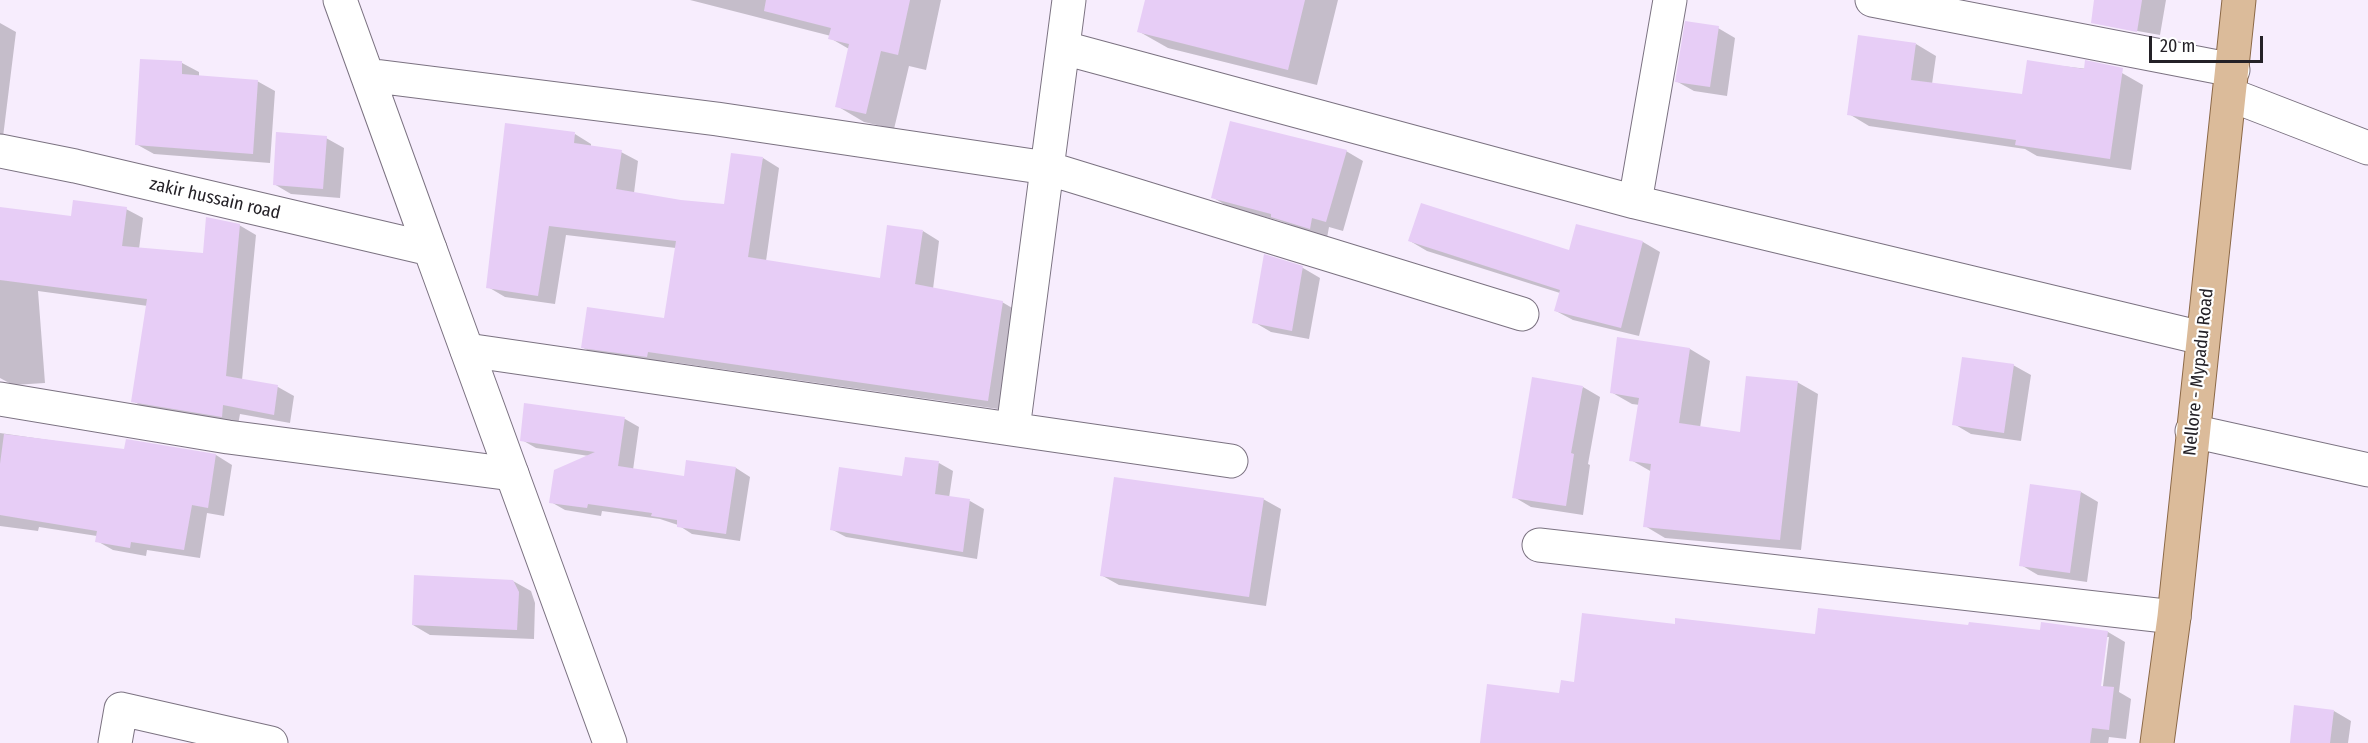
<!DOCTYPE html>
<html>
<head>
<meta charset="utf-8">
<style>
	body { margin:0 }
	#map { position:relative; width:2368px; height:743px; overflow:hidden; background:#f7edfd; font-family:"Fira Sans Condensed",sans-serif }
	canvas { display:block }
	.scale { position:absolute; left:2149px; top:36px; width:114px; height:27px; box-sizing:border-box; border:3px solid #242127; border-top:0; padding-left:8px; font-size:18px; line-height:21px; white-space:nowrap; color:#242127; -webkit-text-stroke:4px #fff; paint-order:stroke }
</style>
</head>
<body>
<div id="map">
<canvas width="2368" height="743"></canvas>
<div class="scale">20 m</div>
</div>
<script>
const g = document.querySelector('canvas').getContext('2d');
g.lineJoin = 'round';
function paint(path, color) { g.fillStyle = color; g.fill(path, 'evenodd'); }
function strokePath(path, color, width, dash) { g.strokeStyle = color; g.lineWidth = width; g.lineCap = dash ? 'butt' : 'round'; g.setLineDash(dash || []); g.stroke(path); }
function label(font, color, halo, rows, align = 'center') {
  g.font = font + ' "Fira Sans Condensed",sans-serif'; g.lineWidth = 4.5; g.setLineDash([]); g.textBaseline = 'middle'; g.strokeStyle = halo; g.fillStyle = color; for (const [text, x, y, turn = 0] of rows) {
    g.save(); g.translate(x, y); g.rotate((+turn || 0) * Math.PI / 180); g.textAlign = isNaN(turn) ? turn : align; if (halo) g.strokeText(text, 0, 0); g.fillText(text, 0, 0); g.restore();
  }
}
paint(new Path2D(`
	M 690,0 L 941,0 L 926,70 L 909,66 L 894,129 L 864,122 L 837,106 L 849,49 L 830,38 L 831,36 Z
	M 1146,0 L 1338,0 L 1317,85 L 1168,48 L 1138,31 Z
	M 2096,0 L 2166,0 L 2160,35 L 2115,27 Z
	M 0,23 L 16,32 L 3,137 L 0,137 Z
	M 1718,28 L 1735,38 L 1727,96 L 1694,91 L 1676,81 Z
	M 1916,44 L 1936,56 L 1932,84 L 2024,96 L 2028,62 L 2122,73 L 2143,85 L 2131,170 L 2037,156 L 2025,149 L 1869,126 L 1849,114 Z
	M 182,63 L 199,72 L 199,77 L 257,81 L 275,91 L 270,163 L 154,154 L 136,144 Z
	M 575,134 L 591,144 L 591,147 L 621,152 L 638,161 L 634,193 L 681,201 L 725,205 L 763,158 L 779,168 L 766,261 L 881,280 L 923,231 L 939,241 L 933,289 L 1002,302 L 1019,312 L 1005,410 L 665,361 L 664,366 L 599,357 L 582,347 L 665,320 L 676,248 L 566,235 L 555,304 L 505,297 L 488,287 Z
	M 326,138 L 344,148 L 340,198 L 291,194 L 274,184 Z
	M 1346,151 L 1363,161 L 1343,231 L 1329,227 L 1327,238 L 1280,221 L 1229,207 L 1212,197 Z
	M 0,209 L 72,218 L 126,209 L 143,218 L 139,249 L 204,255 L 239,225 L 256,235 L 242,380 L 278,387 L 294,396 L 290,423 L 240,414 L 238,425 L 150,411 L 133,401 L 148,306 L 38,291 L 45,383 L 13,385 L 0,378 Z
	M 1410,241 L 1570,252 L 1643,242 L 1660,252 L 1639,336 L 1573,320 L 1556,311 L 1560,293 L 1427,251 Z
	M 1265,256 L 1303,268 L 1320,278 L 1309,339 L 1271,332 L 1254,322 Z
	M 1690,349 L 1710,361 L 1700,428 L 1742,434 L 1797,382 L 1818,394 L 1801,550 L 1665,538 L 1645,526 L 1652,472 L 1631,460 L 1640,405 L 1632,404 L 1611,392 Z
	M 2013,365 L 2031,375 L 2021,441 L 1971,434 L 1954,424 Z
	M 1583,387 L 1600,397 L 1588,464 L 1590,465 L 1583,515 L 1531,507 L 1514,497 Z
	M 525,405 L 625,419 L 639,427 L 633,470 L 685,478 L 736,468 L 750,477 L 740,541 L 692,534 L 678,525 L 660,519 L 602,511 L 601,516 L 565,510 L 551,502 L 589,456 L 536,448 L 522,440 Z
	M 0,433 L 125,451 L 216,455 L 232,465 L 224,516 L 207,513 L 200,558 L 147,550 L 146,556 L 113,550 L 97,541 L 97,536 L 39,527 L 38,531 L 0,526 Z
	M 939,463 L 953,471 L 949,498 L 970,501 L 984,509 L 977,559 L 846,537 L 831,529 Z
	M 2081,492 L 2098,502 L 2087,582 L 2038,575 L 2021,565 Z
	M 1263,499 L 1281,509 L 1266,606 L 1119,585 L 1101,575 Z
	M 513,581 L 531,591 L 535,603 L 534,639 L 430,635 L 413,625 Z
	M 1676,626 L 1817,636 L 1970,627 L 2041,632 L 2108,632 L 2125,642 L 2119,692 L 2131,699 L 2126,739 L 2109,737 L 2108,743 L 1481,743 L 1575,684 ZM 2106,637 L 2109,637 L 2102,694 L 2099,693 Z
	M 2334,711 L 2351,721 L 2348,743 L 2291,743 Z`), '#0003');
paint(new Path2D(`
	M 766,0 L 910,0 L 898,55 L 881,51 L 866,114 L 835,107 L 849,44 L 828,39 L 831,28 L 764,11 Z
	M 1145,0 L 1305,0 L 1288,70 L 1137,32 Z
	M 2094,0 L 2142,0 L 2137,32 L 2091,23 Z
	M 1685,21 L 1719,26 L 1710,87 L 1675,82 Z
	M 1858,35 L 1916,43 L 1911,80 L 2022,94 L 2027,60 L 2084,69 L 2085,60 L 2123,68 L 2110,159 L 2015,145 L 2016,140 L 1847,115 Z
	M 140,59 L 182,61 L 182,74 L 258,80 L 253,154 L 135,145 Z
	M 1230,121 L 1347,150 L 1326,222 L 1312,218 L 1310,229 L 1271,217 L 1271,214 L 1211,198 Z
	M 505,123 L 575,132 L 574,143 L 622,150 L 616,189 L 681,200 L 724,204 L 731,153 L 763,157 L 748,257 L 880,278 L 887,225 L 923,230 L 915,284 L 1003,301 L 988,401 L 648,352 L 647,357 L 581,348 L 587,307 L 664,318 L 676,241 L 549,226 L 538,296 L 486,288 Z
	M 276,132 L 327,136 L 323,189 L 273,185 Z
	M 73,200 L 127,207 L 122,246 L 203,253 L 206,217 L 240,224 L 226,376 L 278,385 L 274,415 L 223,405 L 222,417 L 131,402 L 147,299 L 0,280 L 0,207 L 71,216 Z
	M 1421,203 L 1569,250 L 1576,224 L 1643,241 L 1621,328 L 1554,311 L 1560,290 L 1408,241 Z
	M 1264,254 L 1303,266 L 1292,331 L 1252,323 Z
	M 1617,337 L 1690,348 L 1679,423 L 1740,432 L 1746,376 L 1798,381 L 1780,540 L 1643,527 L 1651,464 L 1629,461 L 1639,398 L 1610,393 Z
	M 1962,357 L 2014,364 L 2004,433 L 1952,425 Z
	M 1532,377 L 1583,386 L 1571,453 L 1574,454 L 1566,506 L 1512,498 Z
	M 524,403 L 625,417 L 618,466 L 684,476 L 686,460 L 736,467 L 726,534 L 677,527 L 677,520 L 651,516 L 652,513 L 588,504 L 587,508 L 549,503 L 554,470 L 595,452 L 520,441 Z
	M 4,434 L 124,449 L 126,439 L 216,454 L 208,508 L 192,505 L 184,550 L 131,542 L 130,548 L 95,542 L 97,531 L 0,515 L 0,464 Z
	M 905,457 L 939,461 L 935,494 L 970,499 L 963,552 L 830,530 L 839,467 L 902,476 Z
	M 1114,477 L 1264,498 L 1249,597 L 1100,576 Z
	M 2030,484 L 2081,491 L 2070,573 L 2019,566 Z
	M 414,575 L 513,580 L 519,592 L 517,630 L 412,625 Z
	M 1818,608 L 1968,625 L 1969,622 L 2040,630 L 2041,622 L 2108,631 L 2101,686 L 2114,687 L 2109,730 L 2092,728 L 2090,743 L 1480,743 L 1487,684 L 1559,693 L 1561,680 L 1574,682 L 1582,613 L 1675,624 L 1675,618 L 1815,634 Z
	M 2294,705 L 2334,710 L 2330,743 L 2290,743 Z`), '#e7cdf6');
const minor = new Path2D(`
	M 340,0 L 430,249
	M 1872,0 L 2233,70
	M 1064,48 L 1635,202 L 2202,338
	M 367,75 L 717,119 L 1047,168 L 1522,314
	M 2231,95 L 2368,148
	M 1635,202 L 1670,0
	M 467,350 L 1231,461
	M 0,399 L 228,437 L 512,474
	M 1013,429 L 1069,0
	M 2192,431 L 2368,470
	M 1539,545 L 2174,617
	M 115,743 L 121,709 L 271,743`);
const tertiary = new Path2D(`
	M 0,151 L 75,166 L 430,249 L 610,743`);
const primary = new Path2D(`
	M 2157,743 L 2174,617 L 2239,0`);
strokePath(minor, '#7b7281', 35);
strokePath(tertiary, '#7b7281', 35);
strokePath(primary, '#8b6846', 35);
strokePath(minor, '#fff', 33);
strokePath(tertiary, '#fff', 33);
strokePath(primary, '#dbbb9a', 33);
label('18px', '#242127', '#fff', [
	["zakir hussain road",215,199,13],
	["Nellore - Mypadu Road",2199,372,-84]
]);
</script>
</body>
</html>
